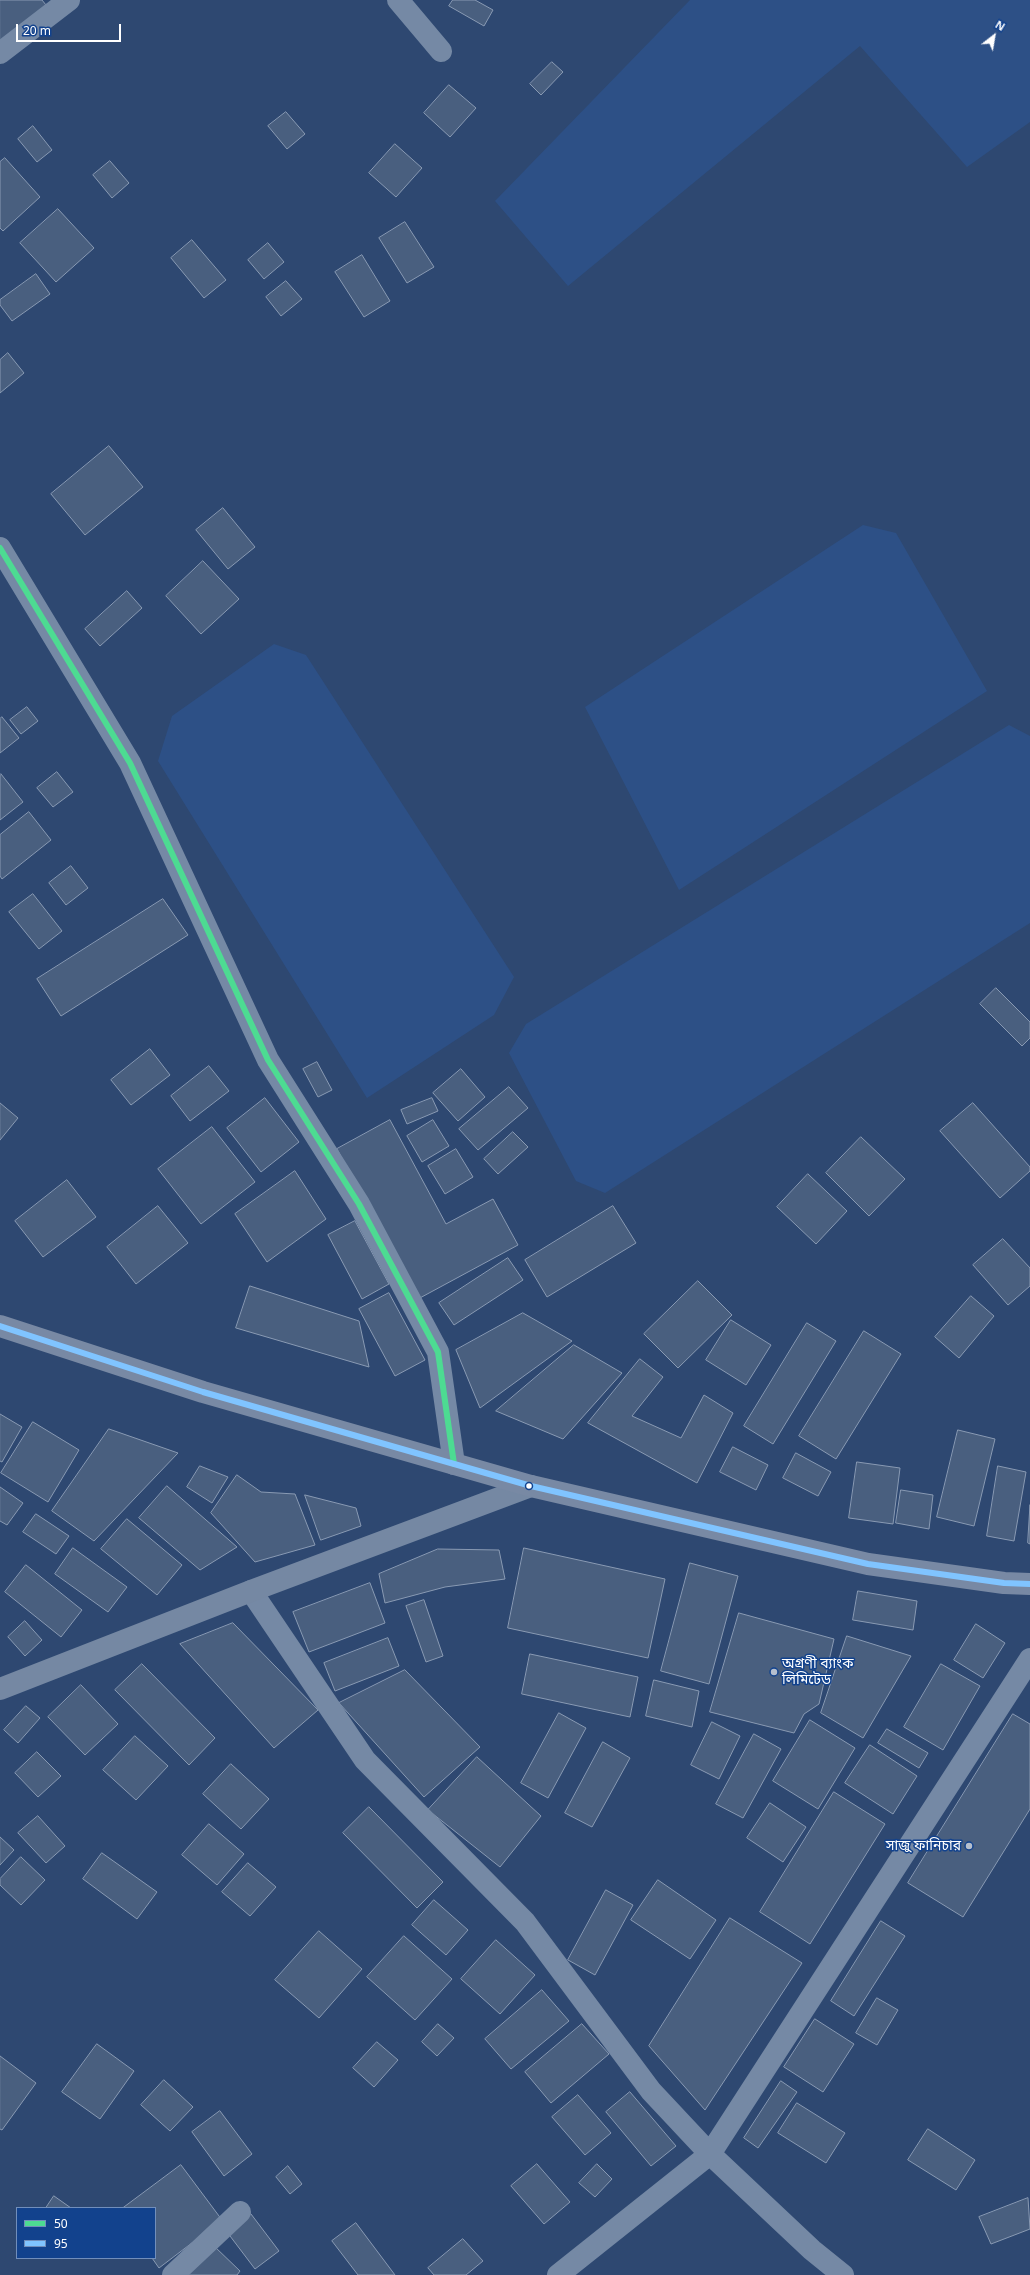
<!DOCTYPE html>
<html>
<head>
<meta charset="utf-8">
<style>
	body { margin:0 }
	#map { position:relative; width:1030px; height:2275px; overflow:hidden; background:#2e4871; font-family:"Noto Sans",sans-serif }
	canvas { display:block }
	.legend { position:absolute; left:16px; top:2207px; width:140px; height:52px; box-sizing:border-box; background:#12428d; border:1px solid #718ebb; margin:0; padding:5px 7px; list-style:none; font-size:12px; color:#fff }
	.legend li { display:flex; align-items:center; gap:8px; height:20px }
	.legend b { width:20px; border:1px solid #718ebb }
	.north { position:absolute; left:974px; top:16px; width:40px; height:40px; -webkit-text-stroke:3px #12428d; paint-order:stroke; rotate:31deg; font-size:11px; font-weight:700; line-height:16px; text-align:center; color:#fff }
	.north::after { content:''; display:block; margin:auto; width:14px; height:18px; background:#fff; clip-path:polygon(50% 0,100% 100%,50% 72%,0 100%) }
	.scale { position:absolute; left:16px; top:24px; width:105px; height:18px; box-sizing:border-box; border:2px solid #fff; border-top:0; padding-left:5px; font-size:12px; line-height:14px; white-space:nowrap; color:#fff; -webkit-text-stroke:3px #12428d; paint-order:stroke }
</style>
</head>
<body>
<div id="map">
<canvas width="1030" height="2275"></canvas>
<ul class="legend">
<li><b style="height:5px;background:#4ddb92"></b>50</li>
<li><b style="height:5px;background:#80c4ff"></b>95</li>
</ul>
<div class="north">N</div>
<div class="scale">20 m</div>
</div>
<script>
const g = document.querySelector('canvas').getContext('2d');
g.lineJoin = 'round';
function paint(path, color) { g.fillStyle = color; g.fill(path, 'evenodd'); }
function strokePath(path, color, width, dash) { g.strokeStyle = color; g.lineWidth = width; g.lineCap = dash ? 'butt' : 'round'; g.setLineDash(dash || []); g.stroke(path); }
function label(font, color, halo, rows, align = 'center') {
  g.font = font + ' "Noto Sans","Noto Sans Bengali",sans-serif'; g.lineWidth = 3; g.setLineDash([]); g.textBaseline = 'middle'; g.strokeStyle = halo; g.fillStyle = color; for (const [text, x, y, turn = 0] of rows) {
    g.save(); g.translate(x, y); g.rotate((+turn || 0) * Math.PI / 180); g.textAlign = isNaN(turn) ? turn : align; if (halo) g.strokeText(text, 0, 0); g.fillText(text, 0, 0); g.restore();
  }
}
paint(new Path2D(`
	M 690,0 L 1030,0 L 1030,122 L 967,167 L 860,46 L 568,286 L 495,201 Z
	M 863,525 L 896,533 L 987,691 L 679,890 L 585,707 Z
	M 274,644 L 306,655 L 514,977 L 494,1015 L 367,1098 L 158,761 L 172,716 Z
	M 1009,725 L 1030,736 L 1030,923 L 605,1193 L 576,1181 L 509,1053 L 526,1024 Z`), '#2d5086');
const building = new Path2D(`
	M 0,0 L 42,0 L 58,20 L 0,63 Z
	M 453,0 L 475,0 L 493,10 L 484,26 L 449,6 Z
	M 552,62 L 563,72 L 541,95 L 530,84 Z
	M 449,85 L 476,108 L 450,137 L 424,113 Z
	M 286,112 L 305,134 L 287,149 L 268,126 Z
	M 33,126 L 52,150 L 37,162 L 18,139 Z
	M 395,144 L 422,168 L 396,197 L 369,173 Z
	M 5,158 L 40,197 L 3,231 L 0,228 L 0,162 Z
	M 110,161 L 129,183 L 112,198 L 93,175 Z
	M 58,209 L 94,248 L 56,282 L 20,243 Z
	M 405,222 L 434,267 L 407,283 L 379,238 Z
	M 192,240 L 226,280 L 204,298 L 171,258 Z
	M 268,243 L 284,262 L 264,279 L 248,260 Z
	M 362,255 L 390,301 L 364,317 L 335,272 Z
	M 36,274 L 50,294 L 12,321 L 0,305 L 0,300 Z
	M 286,281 L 302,299 L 281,316 L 266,297 Z
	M 8,353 L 24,373 L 0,393 L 0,360 Z
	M 109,446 L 143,487 L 85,535 L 51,494 Z
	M 223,508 L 255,547 L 228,569 L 196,530 Z
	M 203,561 L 239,599 L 201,634 L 166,596 Z
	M 127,591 L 142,608 L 100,646 L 85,629 Z
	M 27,707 L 38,721 L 21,734 L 10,720 Z
	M 2,717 L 19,738 L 0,753 L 0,719 Z
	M 57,772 L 73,792 L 53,807 L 37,788 Z
	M 1,774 L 23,802 L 0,820 L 0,775 Z
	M 29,812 L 51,840 L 2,879 L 0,876 L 0,835 Z
	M 71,866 L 88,888 L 66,905 L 49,883 Z
	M 33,894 L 62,931 L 39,949 L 9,912 Z
	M 163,899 L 188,935 L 61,1016 L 37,979 Z
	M 996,988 L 1030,1022 L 1030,1038 L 1022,1046 L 980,1004 Z
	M 150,1049 L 170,1075 L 131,1105 L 111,1080 Z
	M 317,1062 L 332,1090 L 318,1097 L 303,1069 Z
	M 209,1066 L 229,1091 L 190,1121 L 171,1096 Z
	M 461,1069 L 485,1097 L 458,1121 L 433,1093 Z
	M 509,1087 L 528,1108 L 478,1150 L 459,1129 Z
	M 265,1098 L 299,1142 L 261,1172 L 227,1128 Z
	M 432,1098 L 438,1111 L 407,1124 L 401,1110 Z
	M 0,1103 L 18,1118 L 0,1140 Z
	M 973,1103 L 1030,1167 L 1030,1171 L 1000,1198 L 940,1131 Z
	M 390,1120 L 446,1224 L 493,1199 L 518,1245 L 418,1299 L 337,1149 Z
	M 433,1120 L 449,1146 L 422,1162 L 407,1136 Z
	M 212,1127 L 255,1182 L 201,1224 L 158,1169 Z
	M 513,1132 L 528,1147 L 498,1174 L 484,1159 Z
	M 861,1137 L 905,1179 L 869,1216 L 826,1173 Z
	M 456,1149 L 473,1177 L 445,1194 L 428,1166 Z
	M 295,1171 L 326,1219 L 267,1262 L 235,1214 Z
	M 808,1174 L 847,1211 L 816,1244 L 777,1207 Z
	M 67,1180 L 96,1217 L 43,1257 L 15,1221 Z
	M 158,1206 L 188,1243 L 136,1284 L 107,1247 Z
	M 613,1206 L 636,1243 L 547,1297 L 525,1260 Z
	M 355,1221 L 389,1284 L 362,1299 L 328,1235 Z
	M 1003,1239 L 1030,1268 L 1030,1286 L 1008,1305 L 973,1265 Z
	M 508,1258 L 523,1280 L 454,1325 L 439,1303 Z
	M 698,1281 L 732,1315 L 678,1368 L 644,1334 Z
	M 250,1286 L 359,1321 L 369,1367 L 236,1328 Z
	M 389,1293 L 425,1360 L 395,1376 L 359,1309 Z
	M 971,1296 L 994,1316 L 959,1358 L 935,1337 Z
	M 523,1313 L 572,1341 L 480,1408 L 456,1350 Z
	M 731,1320 L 771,1345 L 746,1385 L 706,1360 Z
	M 807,1323 L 836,1341 L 773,1444 L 744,1426 Z
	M 864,1331 L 901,1354 L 836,1459 L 799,1436 Z
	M 574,1345 L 622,1373 L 563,1439 L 496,1411 Z
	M 640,1359 L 663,1377 L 632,1416 L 681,1438 L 704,1395 L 733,1413 L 697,1483 L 588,1423 Z
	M 0,1414 L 22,1427 L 2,1462 L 0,1461 Z
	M 33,1422 L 79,1450 L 48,1502 L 1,1473 Z
	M 109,1429 L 178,1453 L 94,1541 L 52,1511 Z
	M 958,1430 L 995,1439 L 974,1526 L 937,1517 Z
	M 733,1447 L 768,1465 L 756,1490 L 720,1472 Z
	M 796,1453 L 831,1472 L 818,1496 L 783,1478 Z
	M 857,1462 L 900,1468 L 893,1524 L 849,1518 Z
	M 200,1466 L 228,1477 L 212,1503 L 187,1487 Z
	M 998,1466 L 1026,1472 L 1014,1541 L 987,1536 Z
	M 237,1475 L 261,1492 L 295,1494 L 315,1545 L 255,1562 L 211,1513 Z
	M 167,1486 L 237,1547 L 200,1570 L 139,1518 Z
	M 0,1487 L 23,1503 L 7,1525 L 0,1521 Z
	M 901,1490 L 933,1495 L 929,1529 L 896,1523 Z
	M 305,1495 L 356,1508 L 361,1526 L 321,1540 Z
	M 1030,1505 L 1030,1544 L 1028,1543 Z
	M 36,1514 L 69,1536 L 56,1554 L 23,1532 Z
	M 127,1519 L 182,1565 L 157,1595 L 101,1549 Z
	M 73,1548 L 127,1587 L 108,1612 L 55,1574 Z
	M 524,1548 L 665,1579 L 648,1658 L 508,1628 Z
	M 438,1549 L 499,1550 L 505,1579 L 445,1587 L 385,1603 L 379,1574 Z
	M 690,1563 L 738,1576 L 709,1684 L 661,1671 Z
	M 26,1565 L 82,1610 L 61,1637 L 5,1592 Z
	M 370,1583 L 385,1623 L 309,1652 L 293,1612 Z
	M 858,1591 L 917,1601 L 913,1630 L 853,1620 Z
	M 424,1600 L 443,1656 L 426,1662 L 406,1606 Z
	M 739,1613 L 834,1639 L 819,1704 L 804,1714 L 794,1733 L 710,1712 Z
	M 25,1621 L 42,1640 L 25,1656 L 8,1637 Z
	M 233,1623 L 318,1710 L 274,1748 L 180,1644 Z
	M 976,1624 L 1005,1643 L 983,1678 L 954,1660 Z
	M 847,1636 L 911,1656 L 863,1738 L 821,1713 Z
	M 388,1638 L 399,1666 L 335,1691 L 324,1663 Z
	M 530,1654 L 638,1677 L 630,1717 L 522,1694 Z
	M 142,1664 L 215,1738 L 189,1765 L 115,1690 Z
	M 941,1664 L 980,1686 L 943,1750 L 904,1727 Z
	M 405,1670 L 480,1747 L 424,1797 L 339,1703 Z
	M 654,1680 L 699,1691 L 692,1727 L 646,1716 Z
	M 81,1685 L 118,1724 L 85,1755 L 48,1717 Z
	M 26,1706 L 40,1718 L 18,1743 L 4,1730 Z
	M 559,1713 L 586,1728 L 548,1798 L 521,1783 Z
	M 1013,1714 L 1030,1724 L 1030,1809 L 963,1917 L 908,1883 Z
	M 810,1720 L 855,1748 L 818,1809 L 773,1781 Z
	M 712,1722 L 740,1736 L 719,1779 L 691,1765 Z
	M 887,1729 L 928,1753 L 919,1768 L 878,1743 Z
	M 754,1734 L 781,1749 L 743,1818 L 716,1804 Z
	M 135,1736 L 168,1766 L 136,1800 L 103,1770 Z
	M 603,1742 L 630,1758 L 592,1827 L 565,1813 Z
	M 870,1745 L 917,1776 L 893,1814 L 845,1783 Z
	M 37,1752 L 61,1776 L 38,1797 L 15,1773 Z
	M 477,1757 L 541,1816 L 500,1867 L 428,1810 Z
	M 231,1764 L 269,1799 L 241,1829 L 203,1794 Z
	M 834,1792 L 885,1824 L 810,1944 L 760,1912 Z
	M 770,1803 L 806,1827 L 783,1862 L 747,1838 Z
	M 369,1807 L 443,1882 L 417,1908 L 343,1833 Z
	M 38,1816 L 65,1846 L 46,1863 L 18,1833 Z
	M 209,1824 L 244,1854 L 217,1885 L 182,1855 Z
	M 0,1837 L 14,1850 L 0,1865 Z
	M 102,1853 L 157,1892 L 137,1919 L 83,1879 Z
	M 21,1857 L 45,1880 L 21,1905 L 0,1885 L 0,1879 Z
	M 248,1863 L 276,1887 L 250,1916 L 222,1892 Z
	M 658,1880 L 716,1920 L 690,1959 L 631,1920 Z
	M 606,1890 L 633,1905 L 595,1975 L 568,1960 Z
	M 434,1900 L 468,1930 L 446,1955 L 412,1925 Z
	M 730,1918 L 802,1963 L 705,2110 L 649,2046 Z
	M 881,1921 L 905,1936 L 854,2016 L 831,2001 Z
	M 319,1931 L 362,1969 L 319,2018 L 275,1980 Z
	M 404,1936 L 452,1979 L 415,2020 L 367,1977 Z
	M 496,1940 L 535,1975 L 500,2014 L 461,1979 Z
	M 542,1990 L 569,2021 L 511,2069 L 485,2039 Z
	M 877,1998 L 898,2010 L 877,2045 L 856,2033 Z
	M 815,2019 L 854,2044 L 823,2092 L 784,2067 Z
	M 438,2024 L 454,2038 L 437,2056 L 422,2042 Z
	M 582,2024 L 609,2054 L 551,2103 L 525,2072 Z
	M 377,2042 L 398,2060 L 374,2087 L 353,2068 Z
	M 97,2044 L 134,2071 L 100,2119 L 62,2092 Z
	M 0,2056 L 36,2083 L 2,2130 L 0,2129 Z
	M 164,2080 L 193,2107 L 170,2131 L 141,2105 Z
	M 781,2081 L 797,2092 L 758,2148 L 744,2138 Z
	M 630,2092 L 676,2146 L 651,2166 L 606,2112 Z
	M 578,2095 L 611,2133 L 585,2155 L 552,2117 Z
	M 797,2103 L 845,2133 L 826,2163 L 778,2133 Z
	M 220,2111 L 252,2154 L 224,2176 L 192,2132 Z
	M 928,2129 L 975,2160 L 956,2190 L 908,2160 Z
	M 537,2164 L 570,2202 L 544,2224 L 511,2186 Z
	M 597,2164 L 612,2179 L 595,2197 L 579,2183 Z
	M 181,2165 L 222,2220 L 159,2268 L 152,2258 L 155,2258 L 155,2208 L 123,2208 Z
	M 288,2166 L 302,2184 L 290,2194 L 276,2177 Z
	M 54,2196 L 71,2208 L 46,2208 Z
	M 1028,2198 L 1030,2229 L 991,2244 L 979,2217 Z
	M 251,2214 L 279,2251 L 255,2269 L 227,2232 Z
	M 356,2223 L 395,2275 L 358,2275 L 332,2241 Z
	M 463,2239 L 483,2261 L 466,2275 L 434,2275 L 428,2268 Z
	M 214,2246 L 240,2271 L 237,2275 L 185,2275 Z`);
paint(building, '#495f7f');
strokePath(building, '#899ab3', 1);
strokePath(new Path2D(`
	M 398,0 L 441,51
	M 0,53 L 69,0
	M 0,548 L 130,763 L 268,1060 L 359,1204 L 438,1352 L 454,1464
	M 251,1591 L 365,1760 L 525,1922 L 651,2091 L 710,2154 L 812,2250 L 843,2275
	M 173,2275 L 240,2212
	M 558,2275 L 710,2154 L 1030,1659`), '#7589a5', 22);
strokePath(new Path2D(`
	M 0,1689 L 251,1591 L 531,1486`), '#7588a3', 22);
strokePath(new Path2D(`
	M 0,1326 L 203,1392 L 531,1486 L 868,1564 L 1004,1583 L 1030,1584`), '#7889a4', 22);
strokePath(new Path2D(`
	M 0,548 L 130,763 L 268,1060 L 359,1204 L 438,1352 L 454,1464`), '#4ddb92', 6);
strokePath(new Path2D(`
	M 0,1326 L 203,1392 L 531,1486 L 868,1564 L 1004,1583 L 1030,1584`), '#80c4ff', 6);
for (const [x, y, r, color] of [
	[529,1486,3.5,"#fff"],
	[774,1672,4,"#b6bfcd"],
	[969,1846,4,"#b6bfcd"]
]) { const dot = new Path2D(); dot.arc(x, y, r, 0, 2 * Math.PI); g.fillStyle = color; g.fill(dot); strokePath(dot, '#12428d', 1.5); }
label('14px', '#fff', '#12428d', [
	["অগ্রণী ব্যাংক",782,1664],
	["লিমিটেড",782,1680],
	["সাজু ফানিচার",961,1846,"right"]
], 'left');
</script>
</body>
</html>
